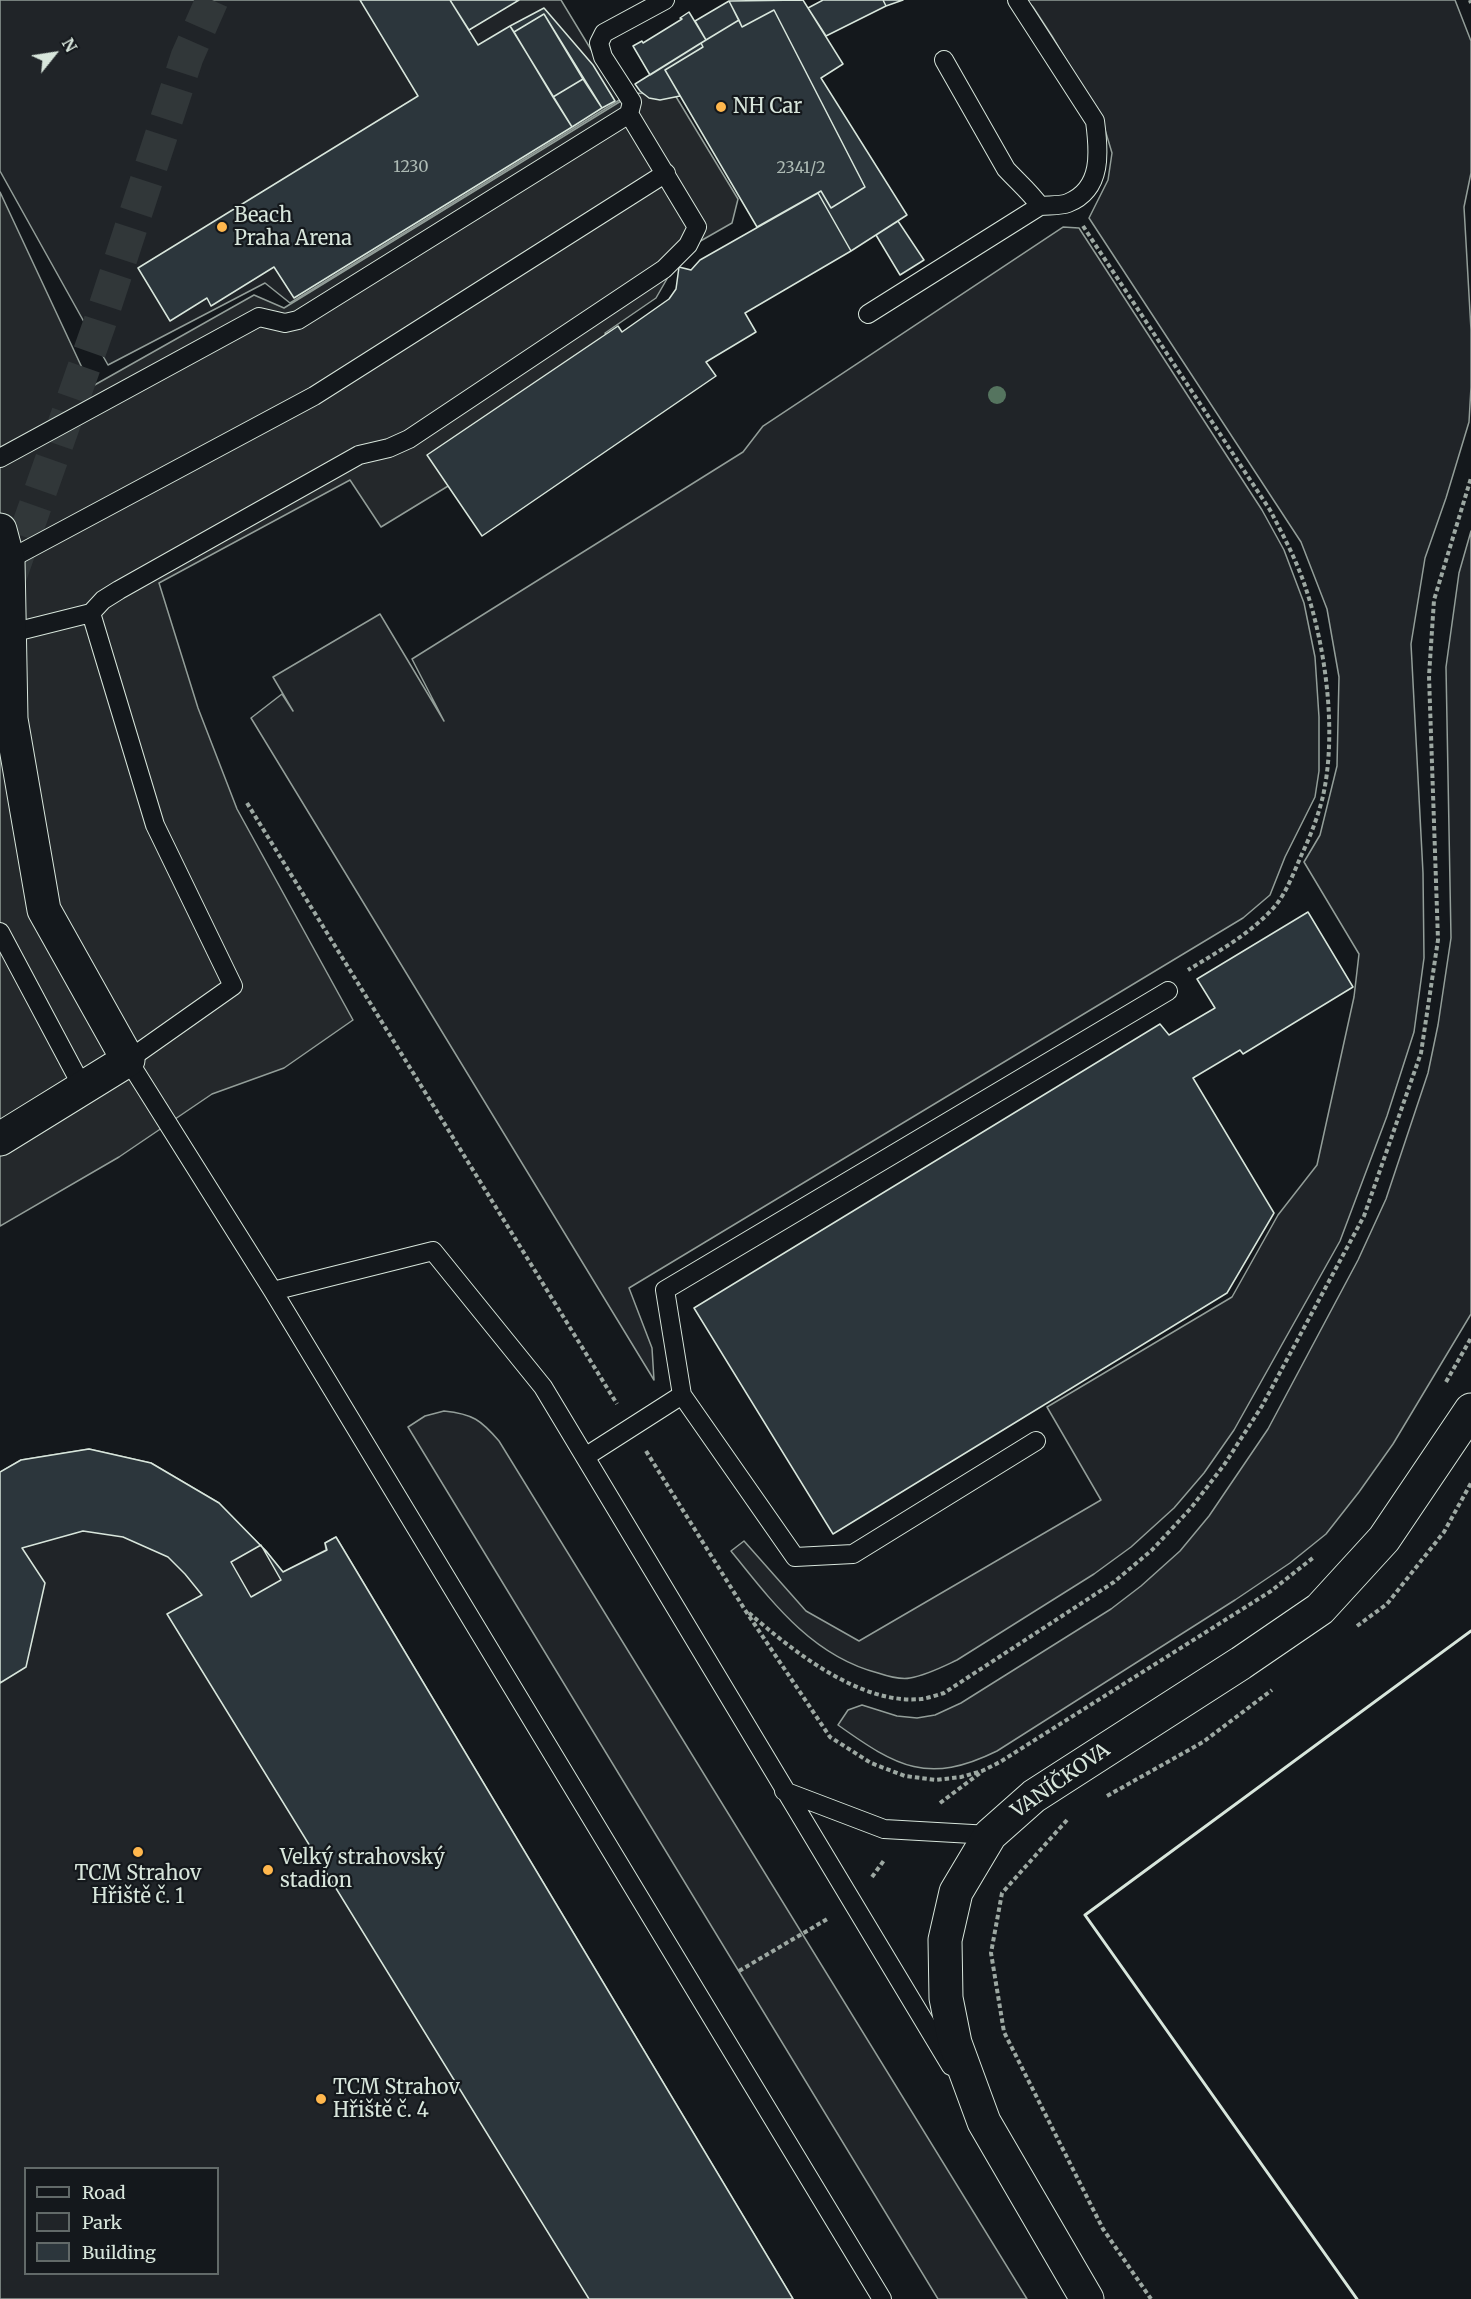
<!DOCTYPE html>
<html>
<head>
<meta charset="utf-8">
<style>
	body { margin:0 }
	#map { position:relative; width:1471px; height:2299px; overflow:hidden; background:#14181c; font-family:Merriweather,serif }
	canvas { display:block }
	.legend { position:absolute; left:24px; top:2167px; width:195px; height:108px; box-sizing:border-box; background:#14181c; border:2px solid #626a69; margin:0; padding:8px 10px; list-style:none; font-size:18px; color:#d8e6dc }
	.legend li { display:flex; align-items:center; gap:12px; height:30px }
	.legend b { width:30px; border:2px solid #626a69 }
	.north { position:absolute; left:24px; top:24px; width:60px; height:60px; -webkit-text-stroke:4px #14181c; paint-order:stroke; rotate:60deg; font-size:16px; font-weight:700; line-height:24px; text-align:center; color:#d8e6dc }
	.north::after { content:''; display:block; margin:auto; width:21px; height:27px; background:#d8e6dc; clip-path:polygon(50% 0,100% 100%,50% 72%,0 100%) }
</style>
</head>
<body>
<div id="map">
<canvas width="1471" height="2299"></canvas>
<ul class="legend">
<li><b style="height:8px;background:#14181c"></b>Road</li>
<li><b style="height:16px;background:#202428"></b>Park</li>
<li><b style="height:16px;background:#2c363c"></b>Building</li>
</ul>
<div class="north">N</div>
</div>
<script>
const g = document.querySelector('canvas').getContext('2d');
g.lineJoin = 'round';
function paint(path, color) { g.fillStyle = color; g.fill(path, 'evenodd'); }
function strokePath(path, color, width, dash) { g.strokeStyle = color; g.lineWidth = width; g.lineCap = dash ? 'butt' : 'round'; g.setLineDash(dash || []); g.stroke(path); }
function label(font, color, halo, rows, align = 'center') {
  g.font = font + ' Merriweather,serif'; g.lineWidth = 4.5; g.setLineDash([]); g.textBaseline = 'middle'; g.strokeStyle = halo; g.fillStyle = color; for (const [text, x, y, turn = 0] of rows) {
    g.save(); g.translate(x, y); g.rotate((+turn || 0) * Math.PI / 180); g.textAlign = isNaN(turn) ? turn : align; if (halo) g.strokeText(text, 0, 0); g.fillText(text, 0, 0); g.restore();
  }
}
const green = new Path2D(`
	M 0,0 L 561,0 L 621,99 L 290,303 L 265,283 L 108,365 L 0,171 Z
	M 1026,0 L 1455,0 L 1471,41 L 1471,173 L 1464,207 L 1471,330 L 1471,387 L 1469,422 L 1446,498 L 1425,558 L 1411,644 L 1423,873 L 1424,958 L 1414,1032 L 1387,1116 L 1340,1241 L 1234,1430 L 1204,1473 L 1174,1508 L 1131,1547 L 1094,1574 L 957,1660 C 942,1667 927,1675 910,1678 C 900,1680 887,1676 878,1673 C 812,1656 772,1602 731,1551 L 744,1541 L 806,1611 L 859,1641 L 1101,1500 L 1047,1407 L 1232,1297 L 1278,1215 L 1317,1165 L 1354,997 L 1359,954 L 1304,862 L 1320,835 L 1337,766 L 1339,677 L 1327,609 L 1301,542 L 1089,218 L 1108,180 L 1112,153 L 1103,123 L 1052,36 L 1033,7 Z
	M 1063,227 L 1079,228 L 1262,510 L 1284,550 L 1304,603 L 1315,657 L 1319,717 L 1319,771 L 1315,797 L 1285,857 L 1270,895 L 1243,918 L 629,1288 L 652,1348 L 654,1380 L 251,718 L 282,694 L 293,711 L 273,677 L 380,614 L 444,721 L 412,659 L 743,452 L 763,426 Z
	M 1471,531 L 1471,1314 L 1393,1444 L 1359,1492 L 1326,1534 L 1290,1563 L 1235,1600 L 997,1751 C 928,1785 897,1767 838,1725 L 848,1710 L 862,1705 L 897,1716 L 917,1718 L 935,1715 L 961,1703 L 1111,1609 L 1141,1586 L 1180,1551 L 1209,1516 L 1268,1429 L 1358,1260 L 1386,1199 L 1428,1073 L 1438,1025 L 1451,938 L 1446,667 L 1459,573 Z
	M 444,1411 C 473,1414 481,1420 499,1441 L 1027,2299 L 938,2299 L 408,1427 L 425,1416 Z
	M 89,1449 L 151,1463 L 219,1503 L 266,1551 L 283,1572 L 326,1550 L 325,1543 L 336,1537 L 793,2299 L 0,2299 L 0,1472 L 21,1460 ZM 26,2168 L 218,2168 L 218,2274 L 26,2274 Z`);
paint(green, '#202428');
strokePath(green, '#939e99', 1.5);
const parking = new Path2D(`
	M 634,93 L 675,95 L 738,199 L 732,223 L 683,251 L 656,298 L 605,333 L 630,375 L 381,527 L 350,480 L 159,583 L 198,708 L 237,809 L 353,1020 L 284,1068 L 212,1094 L 119,1157 L 0,1226 L 0,192 L 91,387 L 254,295 L 284,308 Z`);
paint(parking, '#24282b');
strokePath(parking, '#939e99', 1.5);
const building = new Path2D(`
	M 360,0 L 450,0 L 478,45 L 510,26 L 572,127 L 294,298 L 274,267 L 211,306 L 207,298 L 170,321 L 138,268 L 418,96 Z
	M 450,0 L 519,0 L 469,30 Z
	M 803,0 L 843,64 L 821,78 L 907,215 L 851,251 L 818,193 L 821,191 L 831,208 L 865,187 L 774,10 L 742,27 L 729,1 Z
	M 823,0 L 883,0 L 886,6 L 826,36 L 808,8 Z
	M 883,0 L 903,0 L 886,6 Z
	M 729,1 L 739,20 L 706,40 L 695,21 Z
	M 544,8 L 593,65 L 615,101 L 602,108 L 544,14 L 514,32 L 510,26 Z
	M 774,10 L 865,187 L 831,208 L 821,191 L 757,227 L 665,70 L 703,47 L 701,43 L 739,20 L 742,27 Z
	M 689,12 L 706,40 L 650,75 L 633,46 L 642,41 L 643,43 L 682,19 L 680,18 Z
	M 544,14 L 583,79 L 553,97 L 514,32 Z
	M 701,43 L 703,47 L 665,70 L 680,96 L 660,100 L 649,98 L 640,91 L 635,84 Z
	M 583,79 L 602,108 L 572,127 L 553,97 Z
	M 818,193 L 851,251 L 745,313 L 756,332 L 706,362 L 716,376 L 482,536 L 427,455 L 618,326 L 622,332 L 669,299 L 676,289 L 679,267 L 691,270 L 700,260 Z
	M 898,221 L 924,260 L 900,275 L 876,235 Z
	M 1308,912 L 1353,987 L 1243,1054 L 1240,1050 L 1193,1078 L 1274,1213 L 1227,1293 L 833,1534 L 694,1308 L 1160,1024 L 1169,1035 L 1215,1008 L 1197,979 Z
	M 89,1449 L 151,1463 L 219,1503 L 266,1551 L 283,1572 L 327,1550 L 325,1543 L 336,1537 L 793,2299 L 589,2299 L 167,1614 L 202,1595 L 185,1574 L 168,1557 L 123,1537 L 83,1531 L 22,1548 L 45,1583 L 26,1667 L 0,1683 L 0,1472 L 21,1460 Z
	M 261,1545 L 281,1580 L 251,1597 L 231,1562 Z`);
paint(building, '#2c363c');
strokePath(building, '#d8e6dc', 1.5);
strokePath(new Path2D(`
	M 8,583 L 99,325 L 187,57 L 212,0`), '#313739', 33, [33, 16]);
const lane = new Path2D(`
	M 944,60 L 1006,169 C 1018,182 1030,192 1040,206
	M 629,114 L 632,102 L 603,57 L 599,43 L 604,33 L 665,0
	M 868,314 L 1040,206 C 1049,205 1060,206 1068,203 C 1103,189 1099,151 1095,121 L 1017,0
	M 0,458 L 259,317 L 285,323 L 298,320 L 629,114 L 697,227 L 688,245 L 664,269 L 409,439 L 389,448 L 359,455 L 119,590 L 103,600 L 91,613
	M 8,560 L 314,396 L 666,173
	M 3,635 L 91,613 L 155,825 L 233,986 L 128,1060 L 273,1291 L 882,2299
	M 0,932 L 83,1088
	M 273,1291 L 433,1251 L 543,1387 L 951,2066
	M 682,1395 L 665,1290 L 1168,991
	M 585,1457 L 682,1395 L 795,1557 L 853,1554 L 1036,1441
	M 784,1791 L 884,1829 L 990,1835`);
const street = new Path2D(`
	M 0,530 L 8,560 L 11,719 L 44,910 L 128,1060 L 0,1139`);
const secondary = new Path2D(`
	M 1087,2299 L 984,2122 L 955,2043 L 946,1998 L 945,1940 L 956,1892 L 990,1835 L 1034,1796 L 1241,1663 L 1320,1609 L 1384,1539 L 1471,1410`);
strokePath(lane, '#d8e6dc', 20);
strokePath(street, '#d8e6dc', 35);
strokePath(secondary, '#d8e6dc', 35);
strokePath(new Path2D(`
	M 1470,0 L 1471,3
	M 1083,226 L 1270,510 C 1283,535 1297,561 1306,589 C 1326,649 1337,733 1323,796 C 1318,817 1310,837 1301,856 C 1294,872 1287,891 1276,905 C 1252,933 1219,951 1188,970
	M 247,803 L 617,1404
	M 1446,1382 L 1471,1338
	M 646,1451 L 745,1610 L 830,1737 L 871,1763 L 905,1776 L 936,1780 L 961,1777 L 982,1771 L 1000,1762 L 1271,1591 L 1314,1557
	M 749,1613 C 793,1651 860,1705 921,1699 C 929,1698 937,1695 944,1693 L 1114,1582 L 1152,1550 L 1191,1508 L 1224,1465 L 1262,1406 L 1364,1216 L 1421,1053 L 1438,940 L 1429,676 L 1434,600 L 1471,478
	M 1357,1626 L 1387,1604 L 1444,1532 L 1471,1483
	M 1107,1796 L 1203,1742 L 1272,1690
	M 940,1803 L 980,1773
	M 1067,1820 L 1002,1893 L 991,1953 L 1004,2032 L 1103,2229 L 1151,2299
	M 872,1877 L 885,1859
	M 739,1971 L 829,1918`), '#9da8a2', 4, [4.5, 3]);
strokePath(lane, '#14181c', 18);
strokePath(street, '#14181c', 33);
strokePath(secondary, '#14181c', 33);
strokePath(new Path2D(`
	M 1357,2299 L 1085,1915 L 1471,1631`), '#d8e6dc', 3);
g.fillStyle = '#55745f';
for (const [x, y] of [
	[997,395]
]) { g.beginPath(); g.arc(x, y, 9, 0, 2 * Math.PI); g.fill(); }
for (const [x, y, r, color] of [
	[721,107,6,"#ffb74d"],
	[222,227,6,"#ffb74d"],
	[138,1852,6,"#ffb74d"],
	[268,1870,6,"#ffb74d"],
	[321,2099,6,"#ffb74d"]
]) { const dot = new Path2D(); dot.arc(x, y, r, 0, 2 * Math.PI); g.fillStyle = color; g.fill(dot); strokePath(dot, '#14181c', 2); }
label('16px', '#adbab4', null, [
	["1230",411,167],
	["2341/2",801,168]
]);
label('20px', '#d8e6dc', '#14181c', [
	["NH Car",733,107],
	["Beach",234,216],
	["Praha Arena",234,239],
	["Velký strahovský",280,1858],
	["stadion",280,1881],
	["TCM Strahov",138,1874,"center"],
	["Hřiště č. 1",138,1897,"center"],
	["TCM Strahov",333,2088],
	["Hřiště č. 4",333,2111]
], 'left');
label('20px', '#d8e6dc', '#14181c', [
	["VANÍČKOVA",1061,1781,-35]
]);
</script>
</body>
</html>
